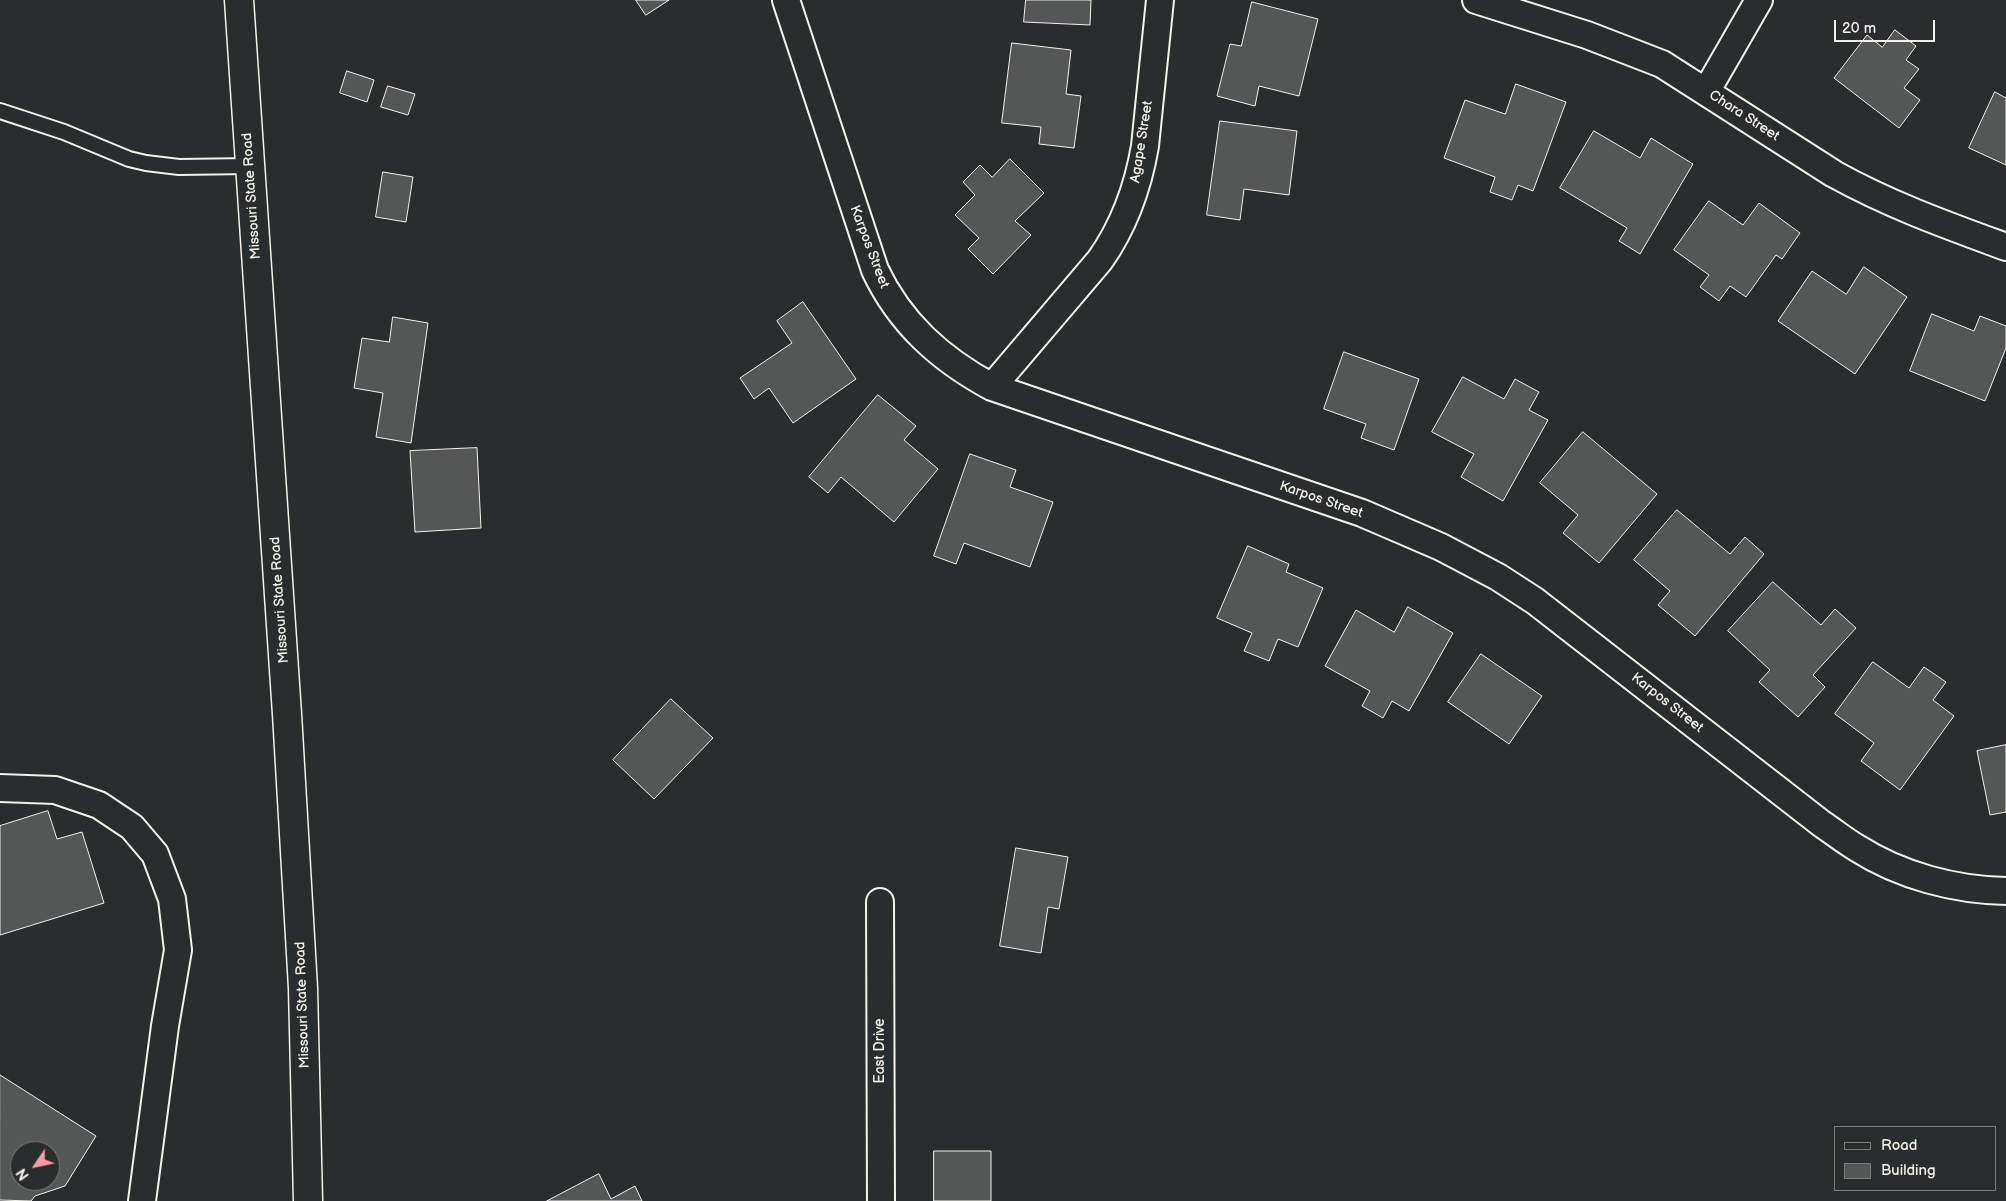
<!DOCTYPE html>
<html>
<head>
<meta charset="utf-8">
<style>
	body { margin:0 }
	#map { position:relative; width:2006px; height:1201px; overflow:hidden; background:#2a2d2e; font-family:"Balsamiq Sans",sans-serif }
	canvas { display:block }
	.legend { position:absolute; left:1834px; top:1126px; width:162px; height:65px; box-sizing:border-box; background:#2a2d2e; border:1px solid #7b7b78; margin:0; padding:6px 9px; list-style:none; font-size:15px; color:#f4f1e8 }
	.legend li { display:flex; align-items:center; gap:10px; height:25px }
	.legend b { width:25px; border:1px solid #7b7b78 }
	.north { position:absolute; left:10px; top:1141px; width:50px; height:50px; box-sizing:border-box; background:#2a2d2e; border:1px solid #7b7b78; border-radius:50%; rotate:236deg; font-size:14px; font-weight:700; line-height:20px; text-align:center; color:#f4f1e8 }
	.north::after { content:''; display:block; margin:auto; width:18px; height:22px; background:#ff9aa2; clip-path:polygon(50% 0,100% 100%,50% 72%,0 100%) }
	.scale { position:absolute; left:1834px; top:20px; width:101px; height:22px; box-sizing:border-box; border:2px solid #f4f1e8; border-top:0; padding-left:6px; font-size:15px; line-height:18px; white-space:nowrap; color:#f4f1e8; -webkit-text-stroke:4px #2a2d2e; paint-order:stroke }
</style>
</head>
<body>
<div id="map">
<canvas width="2006" height="1201"></canvas>
<ul class="legend">
<li><b style="height:6px;background:#2a2d2e"></b>Road</li>
<li><b style="height:14px;background:#555756"></b>Building</li>
</ul>
<div class="north">N</div>
<div class="scale">20 m</div>
</div>
<script>
const g = document.querySelector('canvas').getContext('2d');
g.lineJoin = 'round';
function paint(path, color) { g.fillStyle = color; g.fill(path, 'evenodd'); }
function strokePath(path, color, width, dash) { g.strokeStyle = color; g.lineWidth = width; g.lineCap = dash ? 'butt' : 'round'; g.setLineDash(dash || []); g.stroke(path); }
function label(font, color, halo, rows, align = 'center') {
  g.font = font + ' "Balsamiq Sans",sans-serif'; g.lineWidth = 4.5; g.setLineDash([]); g.textBaseline = 'middle'; g.strokeStyle = halo; g.fillStyle = color; for (const [text, x, y, turn = 0] of rows) {
    g.save(); g.translate(x, y); g.rotate((+turn || 0) * Math.PI / 180); g.textAlign = isNaN(turn) ? turn : align; if (halo) g.strokeText(text, 0, 0); g.fillText(text, 0, 0); g.restore();
  }
}
const building = new Path2D(`
	M 636,0 L 669,0 L 646,15 Z
	M 1026,0 L 1091,0 L 1090,25 L 1024,22 Z
	M 1252,2 L 1318,19 L 1299,96 L 1259,86 L 1255,106 L 1217,96 L 1230,44 L 1241,46 Z
	M 1895,30 L 1916,46 L 1906,60 L 1919,69 L 1904,88 L 1920,100 L 1899,128 L 1834,78 L 1867,35 L 1882,47 Z
	M 1012,43 L 1071,50 L 1066,94 L 1081,96 L 1074,148 L 1039,144 L 1041,127 L 1002,123 Z
	M 347,71 L 374,80 L 367,102 L 340,93 Z
	M 1516,84 L 1566,102 L 1533,191 L 1518,185 L 1512,200 L 1490,192 L 1495,177 L 1444,158 L 1465,100 L 1505,114 Z
	M 388,86 L 415,94 L 408,115 L 381,107 Z
	M 1995,92 L 2006,98 L 2006,165 L 1969,148 Z
	M 1220,121 L 1297,131 L 1289,195 L 1244,189 L 1240,220 L 1207,215 Z
	M 1594,131 L 1640,158 L 1651,138 L 1693,164 L 1640,254 L 1619,241 L 1627,228 L 1560,188 Z
	M 1010,159 L 1044,193 L 1015,221 L 1031,235 L 993,274 L 968,249 L 979,238 L 955,215 L 975,195 L 963,182 L 980,165 L 992,177 Z
	M 383,172 L 413,177 L 406,222 L 376,217 Z
	M 1709,201 L 1743,225 L 1759,203 L 1800,233 L 1782,259 L 1776,255 L 1746,297 L 1730,286 L 1719,301 L 1700,287 L 1709,275 L 1674,250 Z
	M 1864,267 L 1907,297 L 1855,374 L 1778,321 L 1812,271 L 1846,294 Z
	M 803,302 L 856,379 L 793,423 L 769,388 L 754,399 L 740,378 L 792,343 L 777,321 Z
	M 1932,314 L 1974,331 L 1980,316 L 2006,326 L 2006,348 L 1985,401 L 1910,371 Z
	M 393,317 L 428,323 L 411,443 L 376,437 L 383,393 L 354,388 L 362,338 L 389,342 Z
	M 1344,352 L 1419,379 L 1394,450 L 1361,438 L 1366,424 L 1324,409 Z
	M 1463,377 L 1504,399 L 1515,379 L 1539,392 L 1529,410 L 1548,420 L 1503,501 L 1461,477 L 1474,454 L 1432,432 Z
	M 878,395 L 916,426 L 904,440 L 938,469 L 894,522 L 841,477 L 828,493 L 809,477 Z
	M 1583,432 L 1657,494 L 1599,563 L 1563,533 L 1578,515 L 1540,483 Z
	M 477,448 L 481,528 L 415,532 L 410,451 Z
	M 970,454 L 1016,470 L 1010,487 L 1053,502 L 1030,567 L 964,543 L 956,564 L 934,556 Z
	M 1677,510 L 1730,554 L 1745,537 L 1764,554 L 1695,636 L 1658,605 L 1670,591 L 1634,560 Z
	M 1248,546 L 1289,564 L 1286,572 L 1323,588 L 1298,647 L 1278,639 L 1269,661 L 1244,651 L 1252,633 L 1217,618 Z
	M 1773,582 L 1821,625 L 1835,609 L 1856,628 L 1813,675 L 1825,687 L 1798,717 L 1759,682 L 1770,670 L 1728,631 Z
	M 1408,607 L 1453,633 L 1409,711 L 1392,701 L 1383,718 L 1362,706 L 1370,691 L 1325,666 L 1356,610 L 1394,632 Z
	M 1481,654 L 1542,696 L 1509,744 L 1448,702 Z
	M 1873,662 L 1909,688 L 1924,667 L 1946,682 L 1933,700 L 1954,716 L 1900,790 L 1861,761 L 1874,743 L 1835,714 Z
	M 671,699 L 713,738 L 654,799 L 613,760 Z
	M 2006,745 L 2006,812 L 1990,815 L 1977,751 Z
	M 48,811 L 57,839 L 82,832 L 104,903 L 0,935 L 0,826 Z
	M 1016,848 L 1068,857 L 1059,909 L 1048,907 L 1041,953 L 1000,946 Z
	M 0,1075 L 96,1136 L 65,1186 L 35,1196 L 31,1201 L 0,1200 ZM 20,1151 L 50,1151 L 50,1181 L 20,1181 Z
	M 934,1151 L 991,1151 L 991,1201 L 934,1201 Z
	M 599,1174 L 611,1199 L 635,1186 L 642,1201 L 547,1201 Z`);
paint(building, '#555756');
strokePath(building, '#f4f1e8', 1);
const lane = new Path2D(`
	M 0,111 L 64,132 L 129,159 L 146,163 L 179,167 L 250,166`);
const street = new Path2D(`
	M 786,0 L 875,270 C 900,323 940,359 992,387 L 1362,513 L 1441,547 L 1498,577 L 1535,601 L 1822,824 C 1834,832 1845,841 1857,848 C 1901,876 1955,890 2006,891
	M 1476,0 L 1587,35 L 1662,64 L 1834,174 C 1890,205 1946,225 2006,247
	M 1706,92 L 1759,0
	M 992,387 L 1100,260 C 1124,226 1138,187 1145,146 L 1160,0
	M 0,788 L 55,790 L 99,805 L 132,827 L 155,854 L 172,899 L 178,950 L 165,1026 L 142,1201
	M 880,902 L 881,1201`);
const secondary = new Path2D(`
	M 239,0 L 287,714 L 303,988 L 308,1201`);
strokePath(lane, '#f4f1e8', 18);
strokePath(street, '#f4f1e8', 30);
strokePath(secondary, '#f4f1e8', 31);
strokePath(lane, '#2a2d2e', 14);
strokePath(street, '#2a2d2e', 26);
strokePath(secondary, '#2a2d2e', 28);
label('14px', '#f4f1e8', '#2a2d2e', [
	["Chara Street",1744,116,33],
	["Agape Street",1142,142,-81],
	["Missouri State Road",252,196,-94],
	["Karpos Street",869,247,69],
	["Karpos Street",1321,500,19],
	["Missouri State Road",280,600,-94],
	["Karpos Street",1667,703,38],
	["Missouri State Road",303,1005,-92],
	["East Drive",880,1051,-90]
]);
</script>
</body>
</html>
